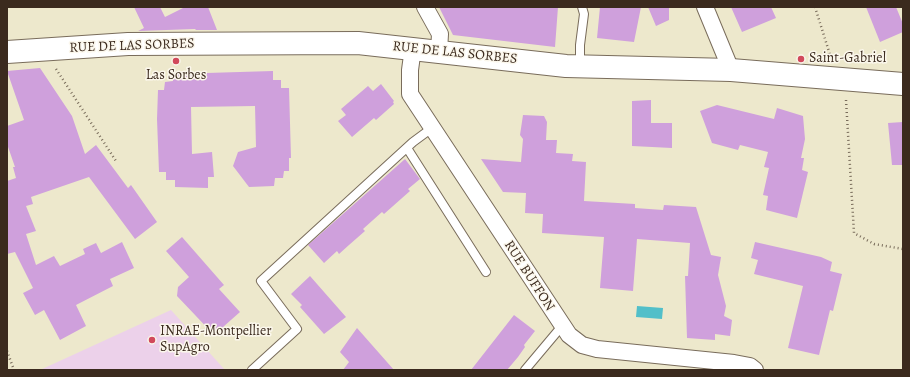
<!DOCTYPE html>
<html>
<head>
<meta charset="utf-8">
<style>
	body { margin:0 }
	#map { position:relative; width:910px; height:377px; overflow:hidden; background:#ede8cc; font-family:Alegreya,serif }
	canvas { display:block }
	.frame { position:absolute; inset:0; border:8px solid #3b2a1e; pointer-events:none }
</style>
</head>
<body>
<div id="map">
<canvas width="910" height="377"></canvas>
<div class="frame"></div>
</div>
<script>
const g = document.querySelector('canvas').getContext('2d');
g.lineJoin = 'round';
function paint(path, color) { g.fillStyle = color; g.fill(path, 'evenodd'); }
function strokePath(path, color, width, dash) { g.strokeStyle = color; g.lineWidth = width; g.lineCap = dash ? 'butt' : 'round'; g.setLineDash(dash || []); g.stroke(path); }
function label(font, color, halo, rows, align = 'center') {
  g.font = font + ' Alegreya,serif'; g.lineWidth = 3; g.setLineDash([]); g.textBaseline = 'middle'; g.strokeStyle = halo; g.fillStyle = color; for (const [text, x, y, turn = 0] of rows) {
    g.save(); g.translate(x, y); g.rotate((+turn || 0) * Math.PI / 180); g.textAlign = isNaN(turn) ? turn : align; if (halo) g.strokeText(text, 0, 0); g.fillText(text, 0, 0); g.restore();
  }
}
paint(new Path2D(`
	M 171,310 L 225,370 L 40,370 Z`), '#ecd1ea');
paint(new Path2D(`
	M 637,306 L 663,308 L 662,319 L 636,317 Z`), '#52bfc9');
paint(new Path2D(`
	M 134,7 L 160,7 L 165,17 L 185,7 L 208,7 L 217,30 L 196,30 L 195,29 L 138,31 L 144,28 Z
	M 439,7 L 558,7 L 555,47 L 453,35 Z
	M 600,7 L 641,7 L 634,42 L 597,38 Z
	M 648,7 L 669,7 L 669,20 L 656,26 Z
	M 731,7 L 771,7 L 776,18 L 742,32 Z
	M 866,7 L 896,7 L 903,24 L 903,32 L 880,42 Z
	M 40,68 L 72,116 L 85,154 L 96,145 L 128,188 L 131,185 L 157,222 L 135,239 L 89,177 L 31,197 L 33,204 L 26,206 L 36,231 L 26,234 L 36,265 L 54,256 L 60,266 L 85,254 L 83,249 L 96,243 L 101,253 L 122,242 L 134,268 L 110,279 L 113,286 L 76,305 L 86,326 L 60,340 L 44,310 L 35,315 L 23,293 L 33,288 L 15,252 L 7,254 L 7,181 L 16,178 L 13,167 L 15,167 L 7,144 L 7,126 L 24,120 L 7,71 Z
	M 273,71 L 273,80 L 281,80 L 281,88 L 289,88 L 291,158 L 289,158 L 289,171 L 284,171 L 283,178 L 275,178 L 274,186 L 249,187 L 233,166 L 238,152 L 256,147 L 255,106 L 191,107 L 192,154 L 212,152 L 214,177 L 208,177 L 208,188 L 175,187 L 175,180 L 166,180 L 166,172 L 159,172 L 157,119 L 158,90 L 164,90 L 165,82 L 173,81 L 173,74 Z
	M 381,84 L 394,101 L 393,102 L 394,104 L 376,120 L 374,118 L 352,137 L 338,121 L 346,115 L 341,109 L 368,86 L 373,91 Z
	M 651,100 L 651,123 L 672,123 L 672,148 L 632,146 L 632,101 Z
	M 717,105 L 774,119 L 777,108 L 803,116 L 805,139 L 801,158 L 804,158 L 802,170 L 808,172 L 797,218 L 766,210 L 768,196 L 763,195 L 769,168 L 764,167 L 768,152 L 740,145 L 738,150 L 712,143 L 700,111 Z
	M 523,115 L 544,116 L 547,122 L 546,140 L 557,140 L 556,153 L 573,154 L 572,161 L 586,162 L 584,201 L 635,204 L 635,208 L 663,210 L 664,205 L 696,207 L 711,255 L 721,257 L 718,275 L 726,306 L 724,316 L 732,320 L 730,336 L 715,334 L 715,340 L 687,338 L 685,276 L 688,276 L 690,243 L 637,239 L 633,291 L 600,288 L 604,237 L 542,233 L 543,214 L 525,213 L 526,193 L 503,192 L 481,159 L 521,162 L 523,139 L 520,135 Z
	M 903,122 L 903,165 L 892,165 L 888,123 Z
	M 405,159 L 420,179 L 408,189 L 410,191 L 384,214 L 382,212 L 363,229 L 365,231 L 349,245 L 339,254 L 337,251 L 324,263 L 308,245 Z
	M 182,237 L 224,285 L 219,289 L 240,312 L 214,335 L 177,296 L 178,287 L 189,277 L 166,251 Z
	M 755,242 L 821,257 L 832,262 L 830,271 L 842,274 L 833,311 L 830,310 L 819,355 L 788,348 L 803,286 L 754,274 L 758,260 L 751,258 Z
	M 310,276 L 346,317 L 324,334 L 300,307 L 302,305 L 291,294 Z
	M 514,315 L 535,331 L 524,345 L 525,347 L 518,357 L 507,370 L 471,370 Z
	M 357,328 L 394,370 L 343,370 L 349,362 L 340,352 Z`), '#cfa0dc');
const lane = new Path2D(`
	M 580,65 L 580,45 L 584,14 L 582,7
	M 407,148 L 486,272
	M 252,370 L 297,329 L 261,281 L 413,142 L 432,128
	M 525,370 L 562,326`);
const street = new Path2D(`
	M 425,7 L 440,34 L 439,51
	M 705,7 L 731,70
	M 413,48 L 410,70 L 410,94 L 569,335 L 582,345 L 597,349 L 734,363 L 750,366 L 755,370`);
const secondary = new Path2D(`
	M 7,52 L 128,44 L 358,43 L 566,66 L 731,70 L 903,84`);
strokePath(lane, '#796c5b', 10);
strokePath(street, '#796c5b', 18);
strokePath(secondary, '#796c5b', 24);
strokePath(new Path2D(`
	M 815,7 L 831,58
	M 56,69 L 116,161
	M 846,100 L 854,233 L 874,244 L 903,249
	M 7,351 L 14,370`), '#796c5b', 2.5, [1, 3]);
strokePath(lane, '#fff', 8);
strokePath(street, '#fff', 16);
strokePath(secondary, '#fff', 22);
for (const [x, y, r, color] of [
	[801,59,4,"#d1495b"],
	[176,61,4,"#d1495b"],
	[152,340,4,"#d1495b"]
]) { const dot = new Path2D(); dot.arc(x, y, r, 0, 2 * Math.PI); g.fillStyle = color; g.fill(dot); strokePath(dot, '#fbf7ec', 1.5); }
label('14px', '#3b2a1e', '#fbf7ec', [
	["RUE DE LAS SORBES",132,46,-2],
	["RUE DE LAS SORBES",455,53,6],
	["RUE BUFFON",529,276,57]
]);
label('14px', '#3b2a1e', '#fbf7ec', [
	["Saint-Gabriel",809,59],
	["Las Sorbes",176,76,"center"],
	["INRAE-Montpellier",160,332],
	["SupAgro",160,348]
], 'left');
</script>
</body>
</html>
